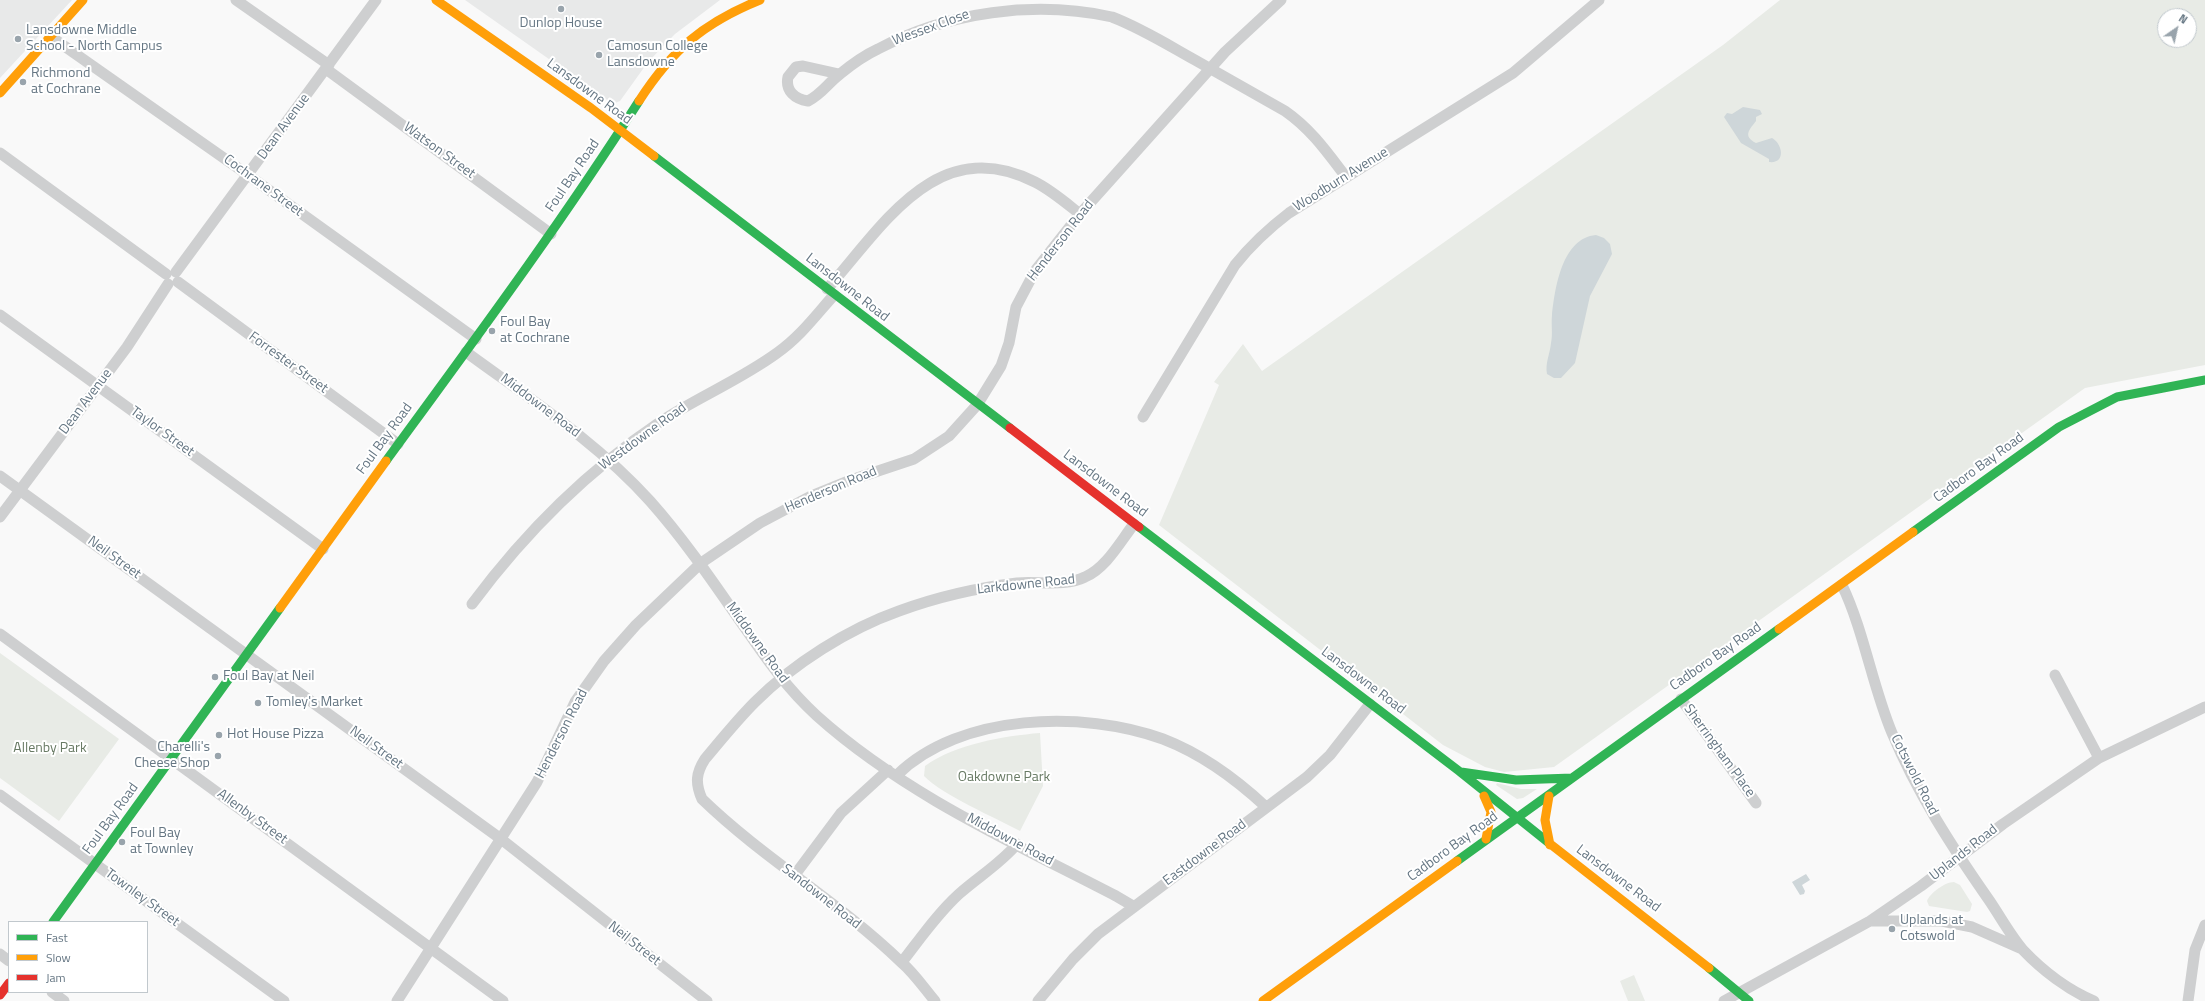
<!DOCTYPE html>
<html>
<head>
<meta charset="utf-8">
<style>
	body { margin:0 }
	#map { position:relative; width:2205px; height:1001px; overflow:hidden; background:#f9f9f9; font-family:"Titillium Web",sans-serif }
	canvas { display:block }
	.legend { position:absolute; left:8px; top:921px; width:140px; height:72px; box-sizing:border-box; background:#fff; border:1px solid #c1c8cd; margin:0; padding:5px 7px; list-style:none; font-size:12px; color:#657683 }
	.legend li { display:flex; align-items:center; gap:8px; height:20px }
	.legend b { width:20px; border:1px solid #c1c8cd }
	.north { position:absolute; left:2157px; top:8px; width:40px; height:40px; box-sizing:border-box; background:#fff; border:1px solid #c1c8cd; border-radius:50%; rotate:34deg; font-size:11px; font-weight:700; line-height:16px; text-align:center; color:#657683 }
	.north::after { content:''; display:block; margin:auto; width:14px; height:18px; background:#99a4ac; clip-path:polygon(50% 0,100% 100%,50% 72%,0 100%) }
</style>
</head>
<body>
<div id="map">
<canvas width="2205" height="1001"></canvas>
<ul class="legend">
<li><b style="height:5px;background:#30b455"></b>Fast</li>
<li><b style="height:5px;background:#ff9f0a"></b>Slow</li>
<li><b style="height:5px;background:#e5322d"></b>Jam</li>
</ul>
<div class="north">N</div>
</div>
<script>
const g = document.querySelector('canvas').getContext('2d');
g.lineJoin = 'round';
function paint(path, color) { g.fillStyle = color; g.fill(path, 'evenodd'); }
function strokePath(path, color, width, dash) { g.strokeStyle = color; g.lineWidth = width; g.lineCap = dash ? 'butt' : 'round'; g.setLineDash(dash || []); g.stroke(path); }
function label(font, color, halo, rows, align = 'center') {
  g.font = font + ' "Titillium Web",sans-serif'; g.lineWidth = 4; g.setLineDash([]); g.textBaseline = 'middle'; g.strokeStyle = halo; g.fillStyle = color; for (const [text, x, y, turn = 0] of rows) {
    g.save(); g.translate(x, y); g.rotate((+turn || 0) * Math.PI / 180); g.textAlign = isNaN(turn) ? turn : align; if (halo) g.strokeText(text, 0, 0); g.fillText(text, 0, 0); g.restore();
  }
}
paint(new Path2D(`
	M 0,0 L 72,0 L 0,78 Z
	M 465,0 L 720,0 L 675,34 L 648,62 L 620,101 L 615,103 L 610,102 Z`), '#e8e9e9');
paint(new Path2D(`
	M 1780,0 L 2205,0 L 2205,365 L 2085,388 L 1554,767 L 1504,772 L 1485,767 L 1443,745 L 1159,525 L 1219,385 L 1214,382 L 1243,344 L 1262,371 L 1723,45 ZM 2165,16 L 2189,16 L 2189,40 L 2165,40 Z
	M 0,653 L 119,739 L 59,821 L 0,778 Z
	M 1040,733 L 1043,786 L 1020,831 C 996,818 942,795 924,776 L 925,766 C 955,744 1004,736 1040,733 Z
	M 1497,783 L 1521,789 L 1537,789 L 1523,798 L 1517,799 L 1496,785 Z
	M 1954,882 L 1960,885 L 1972,904 L 1970,911 L 1967,912 L 1929,906 L 1927,901 C 1930,893 1945,882 1954,882 Z
	M 1634,975 L 1645,1001 L 1628,1001 L 1620,981 Z`), '#e8ebe6');
paint(new Path2D(`
	M 1743,107 L 1760,110 L 1762,114 L 1756,117 L 1756,121 C 1750,129 1742,136 1756,143 L 1772,138 C 1783,144 1786,164 1769,162 L 1769,159 L 1741,143 L 1724,117 L 1727,113 L 1732,114 Z
	M 1596,235 L 1604,238 L 1610,244 L 1612,254 L 1590,296 L 1575,363 L 1561,378 L 1554,378 L 1547,374 C 1545,363 1550,354 1551,343 C 1553,334 1551,325 1552,315 C 1555,288 1562,238 1596,235 Z
	M 1806,874 L 1810,880 L 1802,885 L 1805,891 L 1804,894 L 1800,895 L 1792,882 Z`), '#ced6d9');
strokePath(new Path2D(`
	M 236,0 L 329,65
	M 50,36 L 248,175 L 476,339
	M 326,69 L 551,234
	M 839,74 L 803,66 L 796,67 L 788,77 C 785,91 795,99 808,101 C 822,94 828,83 840,74 C 851,65 865,55 878,49 C 948,12 1034,0 1112,17 C 1141,28 1168,45 1195,60 C 1225,77 1255,94 1285,111 C 1311,129 1327,152 1346,177
	M 0,153 L 166,274
	M 176,272 L 376,0
	M 178,282 L 398,444
	M 827,289 C 883,226 937,132 1035,182 C 1051,190 1066,203 1080,214
	M 0,315 L 323,549
	M 466,352 C 530,399 597,442 650,501 C 682,537 709,576 736,615 C 762,652 783,685 817,716 C 904,794 1014,843 1116,896 L 1133,906
	M 1143,417 L 1235,265 C 1251,245 1268,229 1289,213 L 1513,73 L 1599,0
	M 0,476 L 501,839 L 707,1001
	M 0,517 L 127,347 L 168,284
	M 1842,585 C 1864,631 1872,685 1892,733 C 1917,793 1952,847 1989,900 C 2000,916 2010,935 2023,950 C 2042,970 2068,990 2094,1001
	M 472,604 C 524,534 587,471 660,422 C 698,397 740,380 777,353 C 800,337 816,315 834,295
	M 0,634 L 503,1001
	M 2055,675 L 2099,758
	M 1681,699 L 1756,803
	M 897,775 C 960,713 1084,710 1163,739 C 1202,754 1236,779 1266,807
	M 0,795 L 284,1001
	M 794,876 L 841,813 L 888,770
	M 1871,921 L 1942,921 L 1972,927 L 2022,949
	M 0,954 L 9,961
	M 902,962 C 920,939 937,914 959,894 C 978,877 1000,864 1017,844
	M 52,992 L 64,1001
	M 397,1001 L 537,782 L 575,702 L 604,661 L 636,625 L 701,563 L 760,523 L 811,496 L 848,481 L 914,459 L 949,436 L 977,405 L 1001,366 L 1009,343 L 1016,307 L 1035,271 L 1080,214 L 1225,52 L 1281,0
	M 935,1001 C 924,988 914,973 901,962 C 839,902 764,859 702,799 C 695,783 696,773 705,759 C 721,740 737,720 755,702 C 793,664 848,629 899,611 C 937,597 976,588 1017,583 C 1038,581 1065,587 1085,577 C 1106,568 1120,542 1134,524
	M 1038,1001 L 1073,959 L 1098,934 L 1307,777 L 1330,755 L 1370,704
	M 1724,1001 L 1870,921 L 1921,886 L 2003,824 L 2099,758 L 2205,707
	M 2188,1001 L 2195,950 L 2205,925`), '#cecfd0', 11);
strokePath(new Path2D(`
	M 654,156 L 1010,428
	M 386,461 C 473,342 560,225 639,101
	M 1139,527 L 1459,771 L 1549,843
	M 1913,532 L 2059,427 L 2117,397 L 2205,380
	M 1461,772 L 1516,780 L 1572,778
	M 1457,861 L 1779,629
	M 53,922 L 280,608
	M 1709,968 L 1749,1001`), '#30b455', 9);
strokePath(new Path2D(`
	M 436,0 L 591,108 L 654,156
	M 0,93 L 83,0
	M 639,101 C 672,50 703,23 760,0
	M 280,608 L 386,461
	M 1779,629 L 1913,532
	M 1484,796 L 1491,812 L 1486,839
	M 1549,796 L 1545,820 L 1550,845
	M 1549,843 L 1709,968
	M 1263,1001 L 1457,861`), '#ff9f0a', 9);
strokePath(new Path2D(`
	M 1010,428 L 1139,527
	M 0,995 L 9,983`), '#e5322d', 9);
for (const [x, y, r, color] of [
	[561,9,4,"#99a4ac"],
	[18,39,4,"#99a4ac"],
	[599,55,4,"#99a4ac"],
	[23,82,4,"#99a4ac"],
	[492,331,4,"#99a4ac"],
	[215,677,4,"#99a4ac"],
	[258,703,4,"#99a4ac"],
	[219,735,4,"#99a4ac"],
	[218,756,4,"#99a4ac"],
	[122,842,4,"#99a4ac"],
	[1892,929,4,"#99a4ac"]
]) { const dot = new Path2D(); dot.arc(x, y, r, 0, 2 * Math.PI); g.fillStyle = color; g.fill(dot); strokePath(dot, '#fff', 1.5); }
label('14px', '#657683', '#fff', [
	["Dunlop House",561,24,"center"],
	["Lansdowne Middle",26,31],
	["School - North Campus",26,47],
	["Camosun College",607,47],
	["Lansdowne",607,63],
	["Richmond",31,74],
	["at Cochrane",31,90],
	["Foul Bay",500,323],
	["at Cochrane",500,339],
	["Foul Bay at Neil",223,677],
	["Tomley's Market",266,703],
	["Hot House Pizza",227,735],
	["Charelli's",210,748,"right"],
	["Cheese Shop",210,764,"right"],
	["Foul Bay",130,834],
	["at Townley",130,850],
	["Uplands at",1900,921],
	["Cotswold",1900,937]
], 'left');
label('14px', '#657683', '#fff', [
	["Wessex Close",931,28,-20],
	["Lansdowne Road",589,92,36],
	["Dean Avenue",284,127,-54],
	["Watson Street",439,151,36],
	["Foul Bay Road",573,176,-56],
	["Woodburn Avenue",1341,180,-32],
	["Cochrane Street",263,186,36],
	["Henderson Road",1061,241,-52],
	["Lansdowne Road",847,288,38],
	["Forrester Street",288,363,36],
	["Dean Avenue",86,402,-53],
	["Middowne Road",540,406,37],
	["Taylor Street",162,432,36],
	["Westdowne Road",643,437,-36],
	["Foul Bay Road",385,439,-54],
	["Cadboro Bay Road",1979,468,-36],
	["Lansdowne Road",1105,484,37],
	["Henderson Road",831,490,-23],
	["Neil Street",114,558,36],
	["Larkdowne Road",1026,585,-6],
	["Middowne Road",757,643,54],
	["Cadboro Bay Road",1716,657,-35],
	["Lansdowne Road",1363,681,37],
	["Henderson Road",562,734,-63],
	["Neil Street",376,748,36],
	["Sherringham Place",1719,751,54],
	["Cotswold Road",1914,775,63],
	["Allenby Street",252,817,36],
	["Foul Bay Road",111,819,-54],
	["Middowne Road",1010,840,28],
	["Cadboro Bay Road",1453,847,-36],
	["Eastdowne Road",1205,853,-37],
	["Uplands Road",1964,853,-38],
	["Lansdowne Road",1618,879,37],
	["Sandowne Road",821,897,38],
	["Townley Street",142,898,36],
	["Neil Street",634,944,38]
]);
label('14px', '#687a64', '#fff', [
	["Allenby Park",50,749],
	["Oakdowne Park",1004,778]
]);
</script>
</body>
</html>
